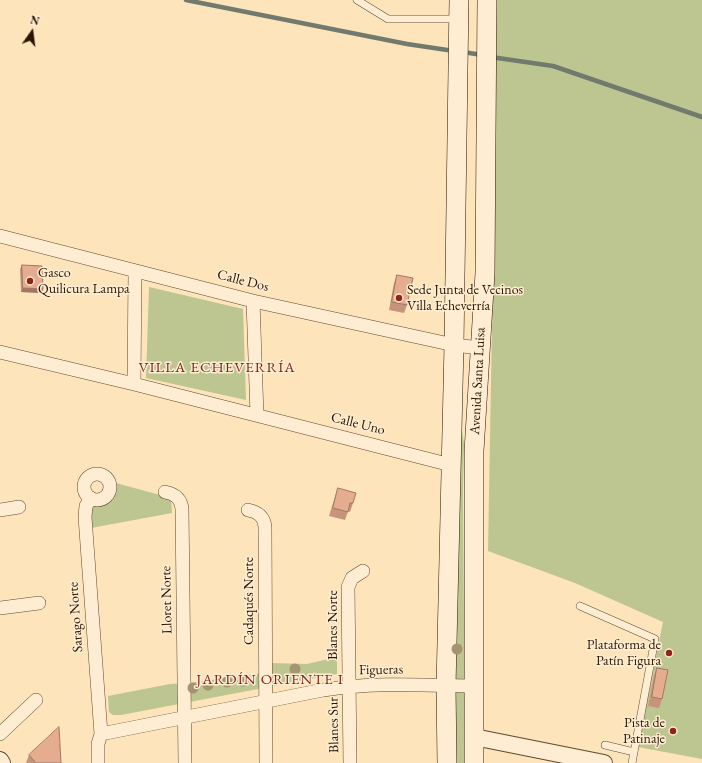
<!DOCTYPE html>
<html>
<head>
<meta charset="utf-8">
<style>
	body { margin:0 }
	#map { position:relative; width:702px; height:763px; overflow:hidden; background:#fde4ba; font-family:"EB Garamond",serif }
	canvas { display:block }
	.north { position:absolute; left:12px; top:12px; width:40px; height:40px; -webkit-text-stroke:3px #feedd2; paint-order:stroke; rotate:14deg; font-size:11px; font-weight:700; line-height:16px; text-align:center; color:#2a1500 }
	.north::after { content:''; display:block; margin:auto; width:14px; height:18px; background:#2a1500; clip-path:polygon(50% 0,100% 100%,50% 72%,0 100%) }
</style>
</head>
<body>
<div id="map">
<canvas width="702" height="763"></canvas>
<div class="north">N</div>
</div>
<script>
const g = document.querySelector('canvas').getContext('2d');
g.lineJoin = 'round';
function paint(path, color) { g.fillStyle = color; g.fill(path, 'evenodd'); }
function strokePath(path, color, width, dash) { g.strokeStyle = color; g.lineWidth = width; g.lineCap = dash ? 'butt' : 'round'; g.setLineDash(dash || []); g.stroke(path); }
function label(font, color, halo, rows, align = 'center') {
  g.font = font + ' "EB Garamond",serif'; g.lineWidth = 3; g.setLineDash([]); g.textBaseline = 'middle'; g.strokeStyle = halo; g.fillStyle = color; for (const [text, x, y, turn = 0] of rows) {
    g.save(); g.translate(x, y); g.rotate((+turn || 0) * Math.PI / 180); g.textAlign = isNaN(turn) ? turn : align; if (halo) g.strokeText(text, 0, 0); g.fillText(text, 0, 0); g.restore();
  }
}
paint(new Path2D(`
	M 493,0 L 702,0 L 702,759 L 638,747 L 663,622 L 575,583 L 488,551 L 493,269 Z
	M 149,287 L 243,309 L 246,400 L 146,378 Z
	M 459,360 L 463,369 L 460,415 L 464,444 L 463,492 L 465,763 L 454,763 L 451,563 L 454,423 Z
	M 116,483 L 171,498 L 172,513 L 91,528 L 89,508 L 105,504 Z
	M 337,657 L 337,674 L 121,715 L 113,715 L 109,712 L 108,696 L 170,684 L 189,683 L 270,672 L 270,663 L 307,664 Z`), '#bdc591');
strokePath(new Path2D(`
	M 186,0 L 407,44 L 454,51
	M 463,52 L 482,55
	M 491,57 L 553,66 L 702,117`), '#717a6d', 4.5);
const service = new Path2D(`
	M 357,0 L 388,19 L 457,19
	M 580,606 L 655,639 L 632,763
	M 605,745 L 634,752`);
const minor = new Path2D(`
	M 0,236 L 253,301 L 454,345 L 480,348
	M 253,301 L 257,415
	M 0,352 L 134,384 L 451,465
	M 134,384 L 135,271
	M84 487a13 13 0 1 1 26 0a13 13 0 1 1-26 0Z
	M 165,492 C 175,494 181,498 182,509 L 185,763
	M 91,498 L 86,506 L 85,517 L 101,734 L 98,744 L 98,763
	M 0,510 L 19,507
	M 248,510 C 258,512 264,516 265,527 L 266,763
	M 0,608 L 39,603
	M 0,734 L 36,700
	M 101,734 L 323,690 C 373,682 423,685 473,686
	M 350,763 L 348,587 L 352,578 L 363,571`);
const tertiary = new Path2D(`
	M 474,737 L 604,763
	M 0,760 L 2,763`);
const secondary = new Path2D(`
	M 447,763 L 446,686 L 454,345 L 459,0
	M 474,763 L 474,451 L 485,273 L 487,0`);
strokePath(service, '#5f492e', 8);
strokePath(minor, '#5f492e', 14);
strokePath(tertiary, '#5f492e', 18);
strokePath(secondary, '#2a1500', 20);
strokePath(service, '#feedd2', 7);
strokePath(minor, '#feedd2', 13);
strokePath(tertiary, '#feedd2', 16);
strokePath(secondary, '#feedd2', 19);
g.fillStyle = '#a59470';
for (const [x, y] of [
	[457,649],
	[295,669],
	[243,681],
	[227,682],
	[208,685],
	[193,688]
]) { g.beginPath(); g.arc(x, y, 5.5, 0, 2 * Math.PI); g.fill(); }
paint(new Path2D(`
	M 22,265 L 43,289 L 42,293 L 21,292 L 20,269 Z
	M 397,275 L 407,305 L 404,313 L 389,310 L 394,283 Z
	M 338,488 L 353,503 L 350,512 L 348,511 L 345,520 L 329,516 L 335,497 Z
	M 657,668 L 662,699 L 659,708 L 648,706 L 654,676 Z
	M 29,755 L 61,763 L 26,763 Z`), '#c6947b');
paint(new Path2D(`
	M 23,288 L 43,289 L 42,293 L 21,292 Z`), '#a17864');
const building = new Path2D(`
	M 22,265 L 42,266 L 43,289 L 23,288 Z
	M 397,275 L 413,278 L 407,305 L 392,302 Z
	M 338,488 L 356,493 L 353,503 L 350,503 L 348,512 L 333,508 Z
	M 657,668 L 668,670 L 662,699 L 652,697 Z
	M 59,727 L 61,763 L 36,763 L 29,755 Z`);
paint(building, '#e6ac8f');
strokePath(building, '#a17864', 1);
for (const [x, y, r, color] of [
	[30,281,4,"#8f2418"],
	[399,298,4,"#8f2418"],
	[669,653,4,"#8f2418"],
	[673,731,4,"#8f2418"]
]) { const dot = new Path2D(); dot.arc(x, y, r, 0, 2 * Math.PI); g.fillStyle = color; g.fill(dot); strokePath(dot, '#feedd2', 1.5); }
label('14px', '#2a1500', '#feedd2', [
	["Gasco",38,273],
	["Quilicura Lampa",38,289],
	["Sede Junta de Vecinos",407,290],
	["Villa Echeverría",407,306],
	["Plataforma de",661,645,"right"],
	["Patín Figura",661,661,"right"],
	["Pista de",665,723,"right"],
	["Patinaje",665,739,"right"]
], 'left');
label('14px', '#2a1500', '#feedd2', [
	["Calle Dos",243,281,14],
	["Avenida Santa Luisa",478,381,-87],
	["Calle Uno",358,424,14],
	["Lloret Norte",167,600,-91],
	["Cadaqués Norte",249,601,-90],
	["Sarago Norte",76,617,-94],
	["Blanes Norte",333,625,-90],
	["Figueras",381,670,-1],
	["Blanes Sur",334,725,-91]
]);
g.letterSpacing = '1px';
label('15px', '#7a1f14', '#feedd2', [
	["VILLA ECHEVERRÍA",217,368],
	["JARDÍN ORIENTE I",270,680]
]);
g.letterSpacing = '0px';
</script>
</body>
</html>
